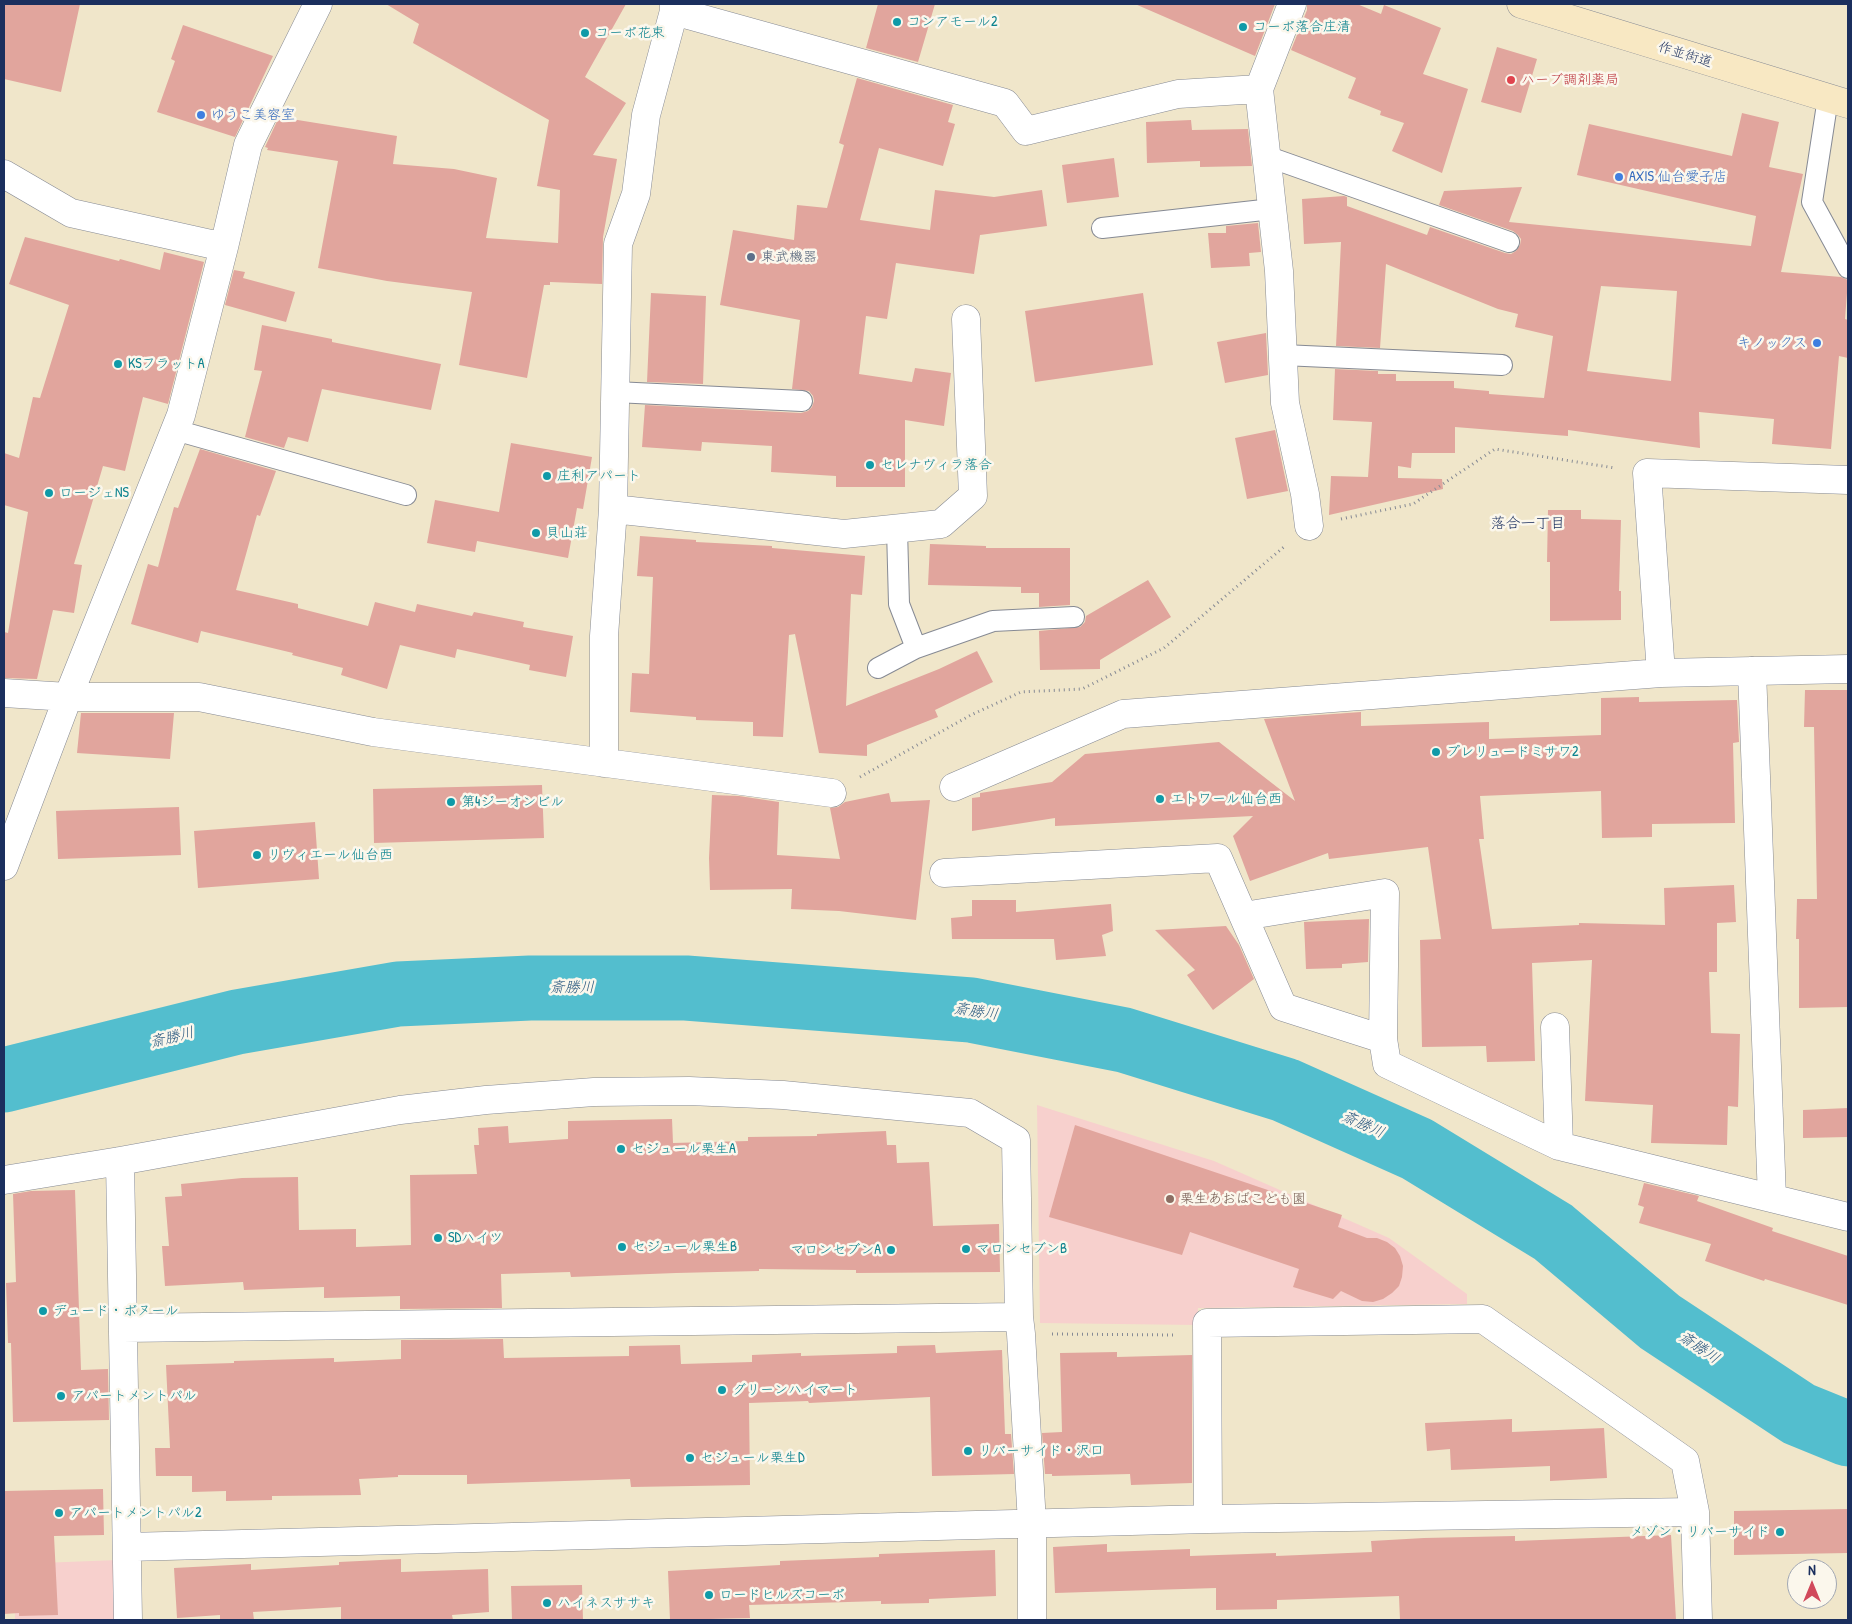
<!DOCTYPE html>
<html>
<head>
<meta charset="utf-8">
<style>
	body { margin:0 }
	#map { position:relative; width:1852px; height:1624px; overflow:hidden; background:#f0e6ca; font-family:"Patrick Hand",sans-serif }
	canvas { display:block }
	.frame { position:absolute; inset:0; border:5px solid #1b2f5e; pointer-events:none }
	.north { position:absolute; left:1787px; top:1559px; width:50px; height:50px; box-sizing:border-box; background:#fbf7ec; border:1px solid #a1a7b3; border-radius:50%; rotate:0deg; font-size:14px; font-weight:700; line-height:20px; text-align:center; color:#1b2f5e }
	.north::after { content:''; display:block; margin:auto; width:18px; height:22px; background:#d1495b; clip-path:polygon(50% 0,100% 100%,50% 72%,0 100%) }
</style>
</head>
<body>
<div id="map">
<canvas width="1852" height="1624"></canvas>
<div class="frame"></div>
<div class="north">N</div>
</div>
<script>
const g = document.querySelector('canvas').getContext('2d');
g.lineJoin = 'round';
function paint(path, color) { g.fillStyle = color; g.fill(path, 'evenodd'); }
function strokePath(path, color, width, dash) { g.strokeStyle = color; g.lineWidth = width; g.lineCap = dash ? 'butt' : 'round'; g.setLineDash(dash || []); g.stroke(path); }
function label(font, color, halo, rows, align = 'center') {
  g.font = font + ' "Patrick Hand","Klee One",sans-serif'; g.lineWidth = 5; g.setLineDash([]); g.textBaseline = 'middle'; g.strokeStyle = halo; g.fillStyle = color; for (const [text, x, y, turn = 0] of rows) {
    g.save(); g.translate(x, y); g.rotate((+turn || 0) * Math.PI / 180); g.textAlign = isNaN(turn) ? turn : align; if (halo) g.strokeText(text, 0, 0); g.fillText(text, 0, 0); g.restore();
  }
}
paint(new Path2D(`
	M 1037,1105 L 1214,1161 L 1389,1238 L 1467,1294 L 1467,1304 L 1198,1308 L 1197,1325 L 1040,1323 Z
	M 118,1560 L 119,1620 L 15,1620 L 14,1564 Z`), '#f7d0cd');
strokePath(new Path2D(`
	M 4,1080 L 237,1022 L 398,994 L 530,988 L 686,988 L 971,1010 L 1124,1040 L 1285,1090 L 1417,1149 L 1553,1232 L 1660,1322 L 1799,1414 L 1848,1434`), '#53bece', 65);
paint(new Path2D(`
	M 4,4 L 80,4 L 61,92 L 4,79 Z
	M 386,4 L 626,4 L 585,77 L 626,103 L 593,155 L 617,159 L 603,237 L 602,284 L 550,282 L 550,285 L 544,285 L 527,378 L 459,365 L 472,292 L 387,281 L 318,268 L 338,161 L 267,150 L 268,148 L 265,147 L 279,117 L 397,136 L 393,164 L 454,169 L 497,178 L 486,238 L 558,243 L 560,190 L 537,186 L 549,120 L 413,43 L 419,24 Z
	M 878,4 L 935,4 L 918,62 L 866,48 Z
	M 1135,4 L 1275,4 L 1255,56 Z
	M 1307,4 L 1357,4 L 1381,14 L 1384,5 L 1441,28 L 1423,74 L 1468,89 L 1442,173 L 1392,151 L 1404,123 L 1380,115 L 1381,111 L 1348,98 L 1356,78 L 1291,50 L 1307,10 Z
	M 183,25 L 273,56 L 235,137 L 157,112 L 175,61 L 171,59 Z
	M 1497,47 L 1537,59 L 1521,113 L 1481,102 Z
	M 857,78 L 953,105 L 948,122 L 955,124 L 943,166 L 879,148 L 860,220 L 930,230 L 935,190 L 994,197 L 1042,190 L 1047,226 L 980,235 L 974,274 L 896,263 L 887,319 L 866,316 L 859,374 L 912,382 L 915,368 L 951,373 L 944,426 L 905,420 L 905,487 L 836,487 L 836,476 L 771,472 L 772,446 L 702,442 L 701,451 L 642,447 L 645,405 L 801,413 L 808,411 L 812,407 L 814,401 L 813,396 L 809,391 L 792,389 L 800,320 L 720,305 L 733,230 L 794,240 L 797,205 L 827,208 L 844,145 L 839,143 Z
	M 1742,113 L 1779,122 L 1769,167 L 1803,174 L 1781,272 L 1841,277 L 1848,280 L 1845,319 L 1848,320 L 1848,358 L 1839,356 L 1831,449 L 1772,444 L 1774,419 L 1699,412 L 1700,448 L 1568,430 L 1568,436 L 1455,427 L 1455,453 L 1412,453 L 1411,468 L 1398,466 L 1398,478 L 1442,479 L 1443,489 L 1329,515 L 1331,476 L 1368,477 L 1372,422 L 1333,420 L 1335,369 L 1378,371 L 1378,374 L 1396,374 L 1396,381 L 1454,381 L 1454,388 L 1489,391 L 1489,394 L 1544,398 L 1553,336 L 1515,327 L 1518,314 L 1498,309 L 1386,264 L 1380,348 L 1336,346 L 1341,242 L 1304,244 L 1302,199 L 1344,196 L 1347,197 L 1347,206 L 1427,235 L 1430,227 L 1505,253 L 1511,254 L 1516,251 L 1520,245 L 1521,239 L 1518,235 L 1513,231 L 1439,205 L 1444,191 L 1522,187 L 1509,222 L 1751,246 L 1756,216 L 1577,175 L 1589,124 L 1732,156 ZM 1601,286 L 1677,291 L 1671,381 L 1587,371 Z
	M 1191,120 L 1192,130 L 1248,129 L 1252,166 L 1200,167 L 1200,161 L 1147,163 L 1146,122 Z
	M 1114,158 L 1119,197 L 1067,203 L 1062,165 Z
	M 1258,223 L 1261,252 L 1249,253 L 1250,266 L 1211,268 L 1208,233 L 1226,233 L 1226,226 Z
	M 25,237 L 119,261 L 120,259 L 160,270 L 164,252 L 204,262 L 168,404 L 143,397 L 125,471 L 103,466 L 74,564 L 82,565 L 74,613 L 53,610 L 37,679 L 4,678 L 4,632 L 8,633 L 28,512 L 4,505 L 4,453 L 19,458 L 33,397 L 40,398 L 69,305 L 9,284 Z
	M 234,270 L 245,272 L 243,278 L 295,292 L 286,322 L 225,305 Z
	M 651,293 L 706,296 L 703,384 L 647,382 Z
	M 1143,293 L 1153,365 L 1035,382 L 1025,311 Z
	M 262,325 L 332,339 L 332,342 L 441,364 L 431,410 L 322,389 L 308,442 L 288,437 L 284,448 L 245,437 L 262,371 L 254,370 Z
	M 1266,333 L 1268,375 L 1225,383 L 1217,342 Z
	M 1275,430 L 1288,491 L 1247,499 L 1235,438 Z
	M 511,443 L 592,457 L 583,509 L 577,508 L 568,558 L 477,541 L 475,552 L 427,543 L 435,500 L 499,512 Z
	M 200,449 L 276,471 L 260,516 L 257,515 L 236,590 L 298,604 L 298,608 L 368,626 L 375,602 L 415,612 L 417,604 L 472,616 L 474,612 L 524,622 L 523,627 L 573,636 L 566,677 L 529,670 L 530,665 L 457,649 L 455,658 L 400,645 L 387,689 L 341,675 L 343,668 L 292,655 L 293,653 L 201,631 L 198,643 L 131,624 L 148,564 L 158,567 L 174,507 L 178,508 Z
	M 1548,510 L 1581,510 L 1581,519 L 1621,520 L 1619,591 L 1621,591 L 1621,620 L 1550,621 L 1550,562 L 1547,562 Z
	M 640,536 L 696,540 L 696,542 L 772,546 L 772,548 L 865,556 L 862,595 L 851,594 L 846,706 L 939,669 L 977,651 L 993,682 L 935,710 L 938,717 L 867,745 L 867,756 L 819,753 L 795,634 L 789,635 L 783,737 L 753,736 L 753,722 L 696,720 L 696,717 L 630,712 L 632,673 L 649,674 L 653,577 L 637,576 Z
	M 930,544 L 986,546 L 986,548 L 1070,548 L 1070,605 L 1039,607 L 1039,593 L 1021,593 L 1021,587 L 928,585 Z
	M 1148,580 L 1171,617 L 1100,660 L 1100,669 L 1040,670 L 1039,631 L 1080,627 L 1085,622 L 1086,616 Z
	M 1805,690 L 1848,690 L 1848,1007 L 1799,1008 L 1799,939 L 1796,939 L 1797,899 L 1817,899 L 1814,727 L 1804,727 Z
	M 1639,697 L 1639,702 L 1737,700 L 1739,742 L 1733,743 L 1735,823 L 1652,824 L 1652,837 L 1602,838 L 1601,791 L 1480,796 L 1484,839 L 1479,839 L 1492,929 L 1579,925 L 1579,923 L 1665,925 L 1664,888 L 1734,885 L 1736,922 L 1717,923 L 1717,972 L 1709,972 L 1711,1033 L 1740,1034 L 1738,1107 L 1728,1106 L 1727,1145 L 1651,1143 L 1653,1105 L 1585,1101 L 1592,960 L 1532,963 L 1535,1061 L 1487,1062 L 1486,1046 L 1422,1047 L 1420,940 L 1441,939 L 1428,847 L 1329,859 L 1328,853 L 1250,881 L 1233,836 L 1253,816 L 1055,826 L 1055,818 L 972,831 L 972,798 L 980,797 L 980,793 L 1052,782 L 1085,754 L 1219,742 L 1295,801 L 1264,719 L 1361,712 L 1361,726 L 1489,722 L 1489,739 L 1601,735 L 1601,698 Z
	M 81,713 L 174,713 L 170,759 L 77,753 Z
	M 542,785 L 544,838 L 374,843 L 373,789 Z
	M 889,793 L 891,802 L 930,800 L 916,920 L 839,911 L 791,909 L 792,889 L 710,890 L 709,858 L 712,795 L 739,796 L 779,802 L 777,855 L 840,859 L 830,808 L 838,807 L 845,802 Z
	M 179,807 L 181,855 L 58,859 L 56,811 Z
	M 315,822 L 319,879 L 198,888 L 194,831 Z
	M 972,900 L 1016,900 L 1016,912 L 1111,904 L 1113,931 L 1102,935 L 1106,956 L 1056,960 L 1054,939 L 952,939 L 951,918 L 972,916 Z
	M 1369,919 L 1368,962 L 1342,964 L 1342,968 L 1306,969 L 1304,922 Z
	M 1226,926 L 1239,945 L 1254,979 L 1213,1010 L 1187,975 L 1195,970 L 1155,930 Z
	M 1848,1108 L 1848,1137 L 1803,1138 L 1803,1110 Z
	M 672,1119 L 673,1143 L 748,1141 L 748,1137 L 817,1136 L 817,1134 L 886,1131 L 887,1145 L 896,1145 L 897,1163 L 929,1162 L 933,1226 L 999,1224 L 1000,1272 L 856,1273 L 856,1270 L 759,1269 L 759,1271 L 676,1273 L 571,1277 L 570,1272 L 501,1274 L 502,1308 L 400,1309 L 400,1296 L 324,1298 L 324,1287 L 244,1290 L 243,1282 L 165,1286 L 162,1246 L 169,1246 L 165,1197 L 182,1196 L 181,1184 L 242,1178 L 298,1177 L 299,1230 L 356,1229 L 356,1247 L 411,1245 L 410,1175 L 477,1174 L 474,1145 L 479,1145 L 478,1128 L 508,1126 L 509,1143 L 568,1139 L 568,1121 Z
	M 1075,1125 L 1342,1215 L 1338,1227 L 1367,1238 L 1377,1238 L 1387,1242 L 1395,1248 L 1400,1256 L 1403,1266 L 1402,1277 L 1399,1286 L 1392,1293 L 1383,1299 L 1373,1302 L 1362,1301 L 1341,1291 L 1333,1299 L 1293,1287 L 1299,1269 L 1190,1232 L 1182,1255 L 1049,1217 Z
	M 1644,1183 L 1699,1196 L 1697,1201 L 1773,1228 L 1772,1231 L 1848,1256 L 1848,1305 L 1765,1279 L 1764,1281 L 1705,1261 L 1711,1244 L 1639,1223 L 1644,1207 L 1638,1205 Z
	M 75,1190 L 81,1370 L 108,1369 L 109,1420 L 13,1422 L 11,1343 L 8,1343 L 6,1283 L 16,1282 L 13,1194 L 31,1191 Z
	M 503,1339 L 504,1358 L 629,1356 L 629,1346 L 680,1345 L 681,1364 L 752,1362 L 752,1355 L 801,1353 L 801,1356 L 897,1353 L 897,1346 L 935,1345 L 936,1353 L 1002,1350 L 1005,1434 L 1011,1434 L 1014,1474 L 932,1476 L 930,1397 L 809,1403 L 808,1401 L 749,1403 L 750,1485 L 631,1487 L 630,1479 L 467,1484 L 467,1475 L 398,1475 L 398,1477 L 359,1479 L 361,1495 L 272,1496 L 272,1500 L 226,1501 L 226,1491 L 192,1492 L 192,1476 L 156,1476 L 155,1448 L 170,1448 L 166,1365 L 234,1363 L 234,1361 L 334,1358 L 334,1362 L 401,1359 L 401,1340 Z
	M 1117,1352 L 1117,1357 L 1192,1355 L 1192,1483 L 1131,1485 L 1130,1474 L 1052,1476 L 1052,1474 L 1045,1474 L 1042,1433 L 1062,1432 L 1060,1353 Z
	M 1512,1419 L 1512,1432 L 1604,1428 L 1607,1478 L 1550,1481 L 1550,1466 L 1451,1470 L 1450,1449 L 1427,1451 L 1425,1423 Z
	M 103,1489 L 104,1535 L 54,1536 L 58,1615 L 19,1616 L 19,1613 L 4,1614 L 4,1491 Z
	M 1848,1509 L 1848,1553 L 1734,1555 L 1734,1511 Z
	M 1671,1535 L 1676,1620 L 1400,1620 L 1399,1596 L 1277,1600 L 1277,1609 L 1216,1610 L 1216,1588 L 1055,1593 L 1053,1547 L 1107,1544 L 1107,1552 L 1190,1549 L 1190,1556 L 1276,1553 L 1276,1556 L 1372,1552 L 1371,1541 L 1424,1538 L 1515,1536 L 1515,1541 Z
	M 995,1550 L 996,1596 L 929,1599 L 929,1603 L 881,1604 L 881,1601 L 749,1605 L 750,1618 L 670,1620 L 668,1571 L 780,1565 L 780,1561 L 879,1557 L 879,1554 Z
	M 401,1559 L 401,1572 L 488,1569 L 489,1612 L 452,1615 L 453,1620 L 341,1620 L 341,1607 L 253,1612 L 254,1620 L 220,1620 L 220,1615 L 177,1618 L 174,1568 L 251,1564 L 251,1570 L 339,1565 L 339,1562 Z
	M 582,1585 L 583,1620 L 512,1620 L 511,1586 Z`), '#e1a59d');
const lane = new Path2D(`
	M 1828,98 L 1812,202 L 1848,268
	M 1266,156 L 1509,242
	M 1102,228 L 1272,209
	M 1283,355 L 1502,365
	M 615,392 L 802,401
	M 175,430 L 406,495
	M 897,529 L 899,604 L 916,648
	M 878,668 L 916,648 L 993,621 L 1074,617`);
const street = new Path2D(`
	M 1292,4 L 1259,89 L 1279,271 L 1285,403 L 1305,494 L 1309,526
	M 674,11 L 1005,103 L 1026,131 L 1178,94 L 1259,89
	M 4,174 L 71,213 L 224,247
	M 613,509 L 844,534 L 941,524 L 973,496 L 966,319
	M 1752,671 L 1772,1198
	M 1661,673 L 1647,473 L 1848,480
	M 4,693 L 68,697 L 199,697 L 373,732 L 832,793
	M 604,763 L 604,636 L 613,509 L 618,244 L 636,194 L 646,115 L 674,11 L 674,4
	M 954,787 L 1123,714 L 1661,673 L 1848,669
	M 4,866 L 68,697 L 181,415 L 224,247 L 248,145 L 318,4
	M 944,873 L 1218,858 L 1283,1007 L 1383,1039 L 1387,1064 L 1559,1146 L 1848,1217
	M 1244,916 L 1385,893 L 1383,1039
	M 1555,1027 L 1559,1146
	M 120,1161 L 128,1620
	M 4,1180 L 120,1161 L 400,1110 L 486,1100 L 594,1092 L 689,1091 L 783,1095 L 970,1113 L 1016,1140 L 1019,1317 L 1021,1334 L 1032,1523 L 1032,1620
	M 123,1328 L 1019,1317
	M 1208,1519 L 1207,1323 L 1483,1319 L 1685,1461 L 1695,1512 L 1698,1620
	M 127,1547 L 1208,1519 L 1695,1512`);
const secondary = new Path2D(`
	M 1521,4 L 1848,104`);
strokePath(lane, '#868a94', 22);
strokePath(street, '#868a94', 29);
strokePath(secondary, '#868a94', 29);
strokePath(new Path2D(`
	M 1341,519 L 1413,504 L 1495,449 L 1615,468
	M 860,777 L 971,715 L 1021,692 L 1082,689 L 1164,648 L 1285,546
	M 1052,1334 L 1176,1335`), '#868a94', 3, [1, 4]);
strokePath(lane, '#fff', 20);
strokePath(street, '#fff', 28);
strokePath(secondary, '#f8e8c3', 28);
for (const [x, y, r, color] of [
	[897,22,5,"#0f9aa8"],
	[1243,27,5,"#0f9aa8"],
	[585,33,5,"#0f9aa8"],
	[1511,80,5,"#e0444e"],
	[201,115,5,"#3f7fe0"],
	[1619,177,5,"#3f7fe0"],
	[751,257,5,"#5c6f8a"],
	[1817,343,5,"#3f7fe0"],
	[118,364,5,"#0f9aa8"],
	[870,465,5,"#0f9aa8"],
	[547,476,5,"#0f9aa8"],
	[49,493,5,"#0f9aa8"],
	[536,533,5,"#0f9aa8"],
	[1436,752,5,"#0f9aa8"],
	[1160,799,5,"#0f9aa8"],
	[451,802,5,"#0f9aa8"],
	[257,855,5,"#0f9aa8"],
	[621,1149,5,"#0f9aa8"],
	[1170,1199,5,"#8d6e63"],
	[438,1238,5,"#0f9aa8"],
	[622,1247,5,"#0f9aa8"],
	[966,1249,5,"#0f9aa8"],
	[891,1250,5,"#0f9aa8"],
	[43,1311,5,"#0f9aa8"],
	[722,1390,5,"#0f9aa8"],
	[61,1396,5,"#0f9aa8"],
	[968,1451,5,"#0f9aa8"],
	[690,1458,5,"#0f9aa8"],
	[59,1513,5,"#0f9aa8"],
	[1780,1532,5,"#0f9aa8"],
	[709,1595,5,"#0f9aa8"],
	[547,1603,5,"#0f9aa8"]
]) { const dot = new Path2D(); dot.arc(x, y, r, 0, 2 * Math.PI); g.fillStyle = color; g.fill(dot); strokePath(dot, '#fbf7ec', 2); }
label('14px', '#0d838f', '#fbf7ec', [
	["コンアモール2",907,22],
	["コーポ落合庄清",1253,27],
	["コーポ花束",595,33],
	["KSフラットA",128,364],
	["セレナヴィラ落合",880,465],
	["庄利アパート",557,476],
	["ロージェNS",59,493],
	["貝山荘",546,533],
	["プレリュードミサワ2",1446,752],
	["エトワール仙台西",1170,799],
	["第4ジーオンビル",461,802],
	["リヴィエール仙台西",267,855],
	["セジュール栗生A",631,1149],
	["SDハイツ",448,1238],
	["セジュール栗生B",632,1247],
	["マロンセブンB",976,1249],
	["マロンセブンA",881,1250,"right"],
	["デュード・ボヌール",53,1311],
	["グリーンハイマート",732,1390],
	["アパートメントパル",71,1396],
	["リバーサイド・沢口",978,1451],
	["セジュール栗生D",700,1458],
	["アパートメントパル2",69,1513],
	["メゾン・リバーサイド",1770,1532,"right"],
	["ロードヒルズコーポ",719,1595],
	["ハイネスササキ",557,1603]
], 'left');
label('14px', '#1b2f5e', '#fbf7ec', [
	["作並街道",1685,55,17]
]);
label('14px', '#be3a42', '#fbf7ec', [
	["ハーブ調剤薬局",1521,80]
], 'left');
label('14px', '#366cbe', '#fbf7ec', [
	["ゆうこ美容室",211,115],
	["AXIS 仙台愛子店",1629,177],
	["キノックス",1807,343,"right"]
], 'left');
label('14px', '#4e5e75', '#fbf7ec', [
	["東武機器",761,257]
], 'left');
label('14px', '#785e54', '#fbf7ec', [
	["栗生あおばこども園",1180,1199]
], 'left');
label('15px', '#1b2f5e', '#fbf7ec', [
	["落合一丁目",1528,524]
]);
label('italic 15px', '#2c5a80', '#fbf7ec', [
	["斎勝川",572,988],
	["斎勝川",976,1012,8],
	["斎勝川",172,1038,-14],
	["斎勝川",1363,1125,24],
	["斎勝川",1699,1348,34]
]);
</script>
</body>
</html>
